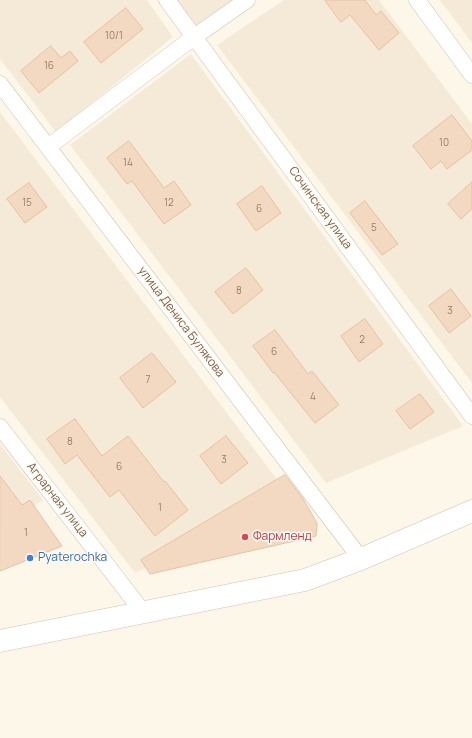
<!DOCTYPE html>
<html>
<head>
<meta charset="utf-8">
<style>
	body { margin:0 }
	canvas { display:block; background:#fdf7ea }
</style>
</head>
<body>
<canvas width="472" height="738"></canvas>
<script>
const g = document.querySelector('canvas').getContext('2d');
g.lineJoin = 'round';
function paint(path, color) { g.fillStyle = color; g.fill(path, 'evenodd'); }
function strokePath(path, color, width, dash) { g.strokeStyle = color; g.lineWidth = width; g.lineCap = dash ? 'butt' : 'round'; g.setLineDash(dash || []); g.stroke(path); }
function label(font, color, halo, rows, align = 'center') {
  g.font = font + ' Manrope,sans-serif'; g.lineWidth = 3; g.setLineDash([]); g.textBaseline = 'middle'; g.strokeStyle = halo; g.fillStyle = color; for (const [text, x, y, turn = 0] of rows) {
    g.save(); g.translate(x, y); g.rotate((+turn || 0) * Math.PI / 180); g.textAlign = isNaN(turn) ? turn : align; if (halo) g.strokeText(text, 0, 0); g.fillText(text, 0, 0); g.restore();
  }
}
paint(new Path2D(`
	M 0,0 L 147,0 L 173,37 L 56,132 L 0,59 Z
	M 177,0 L 233,0 L 196,25 Z
	M 284,0 L 379,0 L 472,124 L 472,383 L 217,45 Z
	M 440,0 L 472,0 L 472,43 Z
	M 191,54 L 463,426 L 326,483 L 70,145 Z
	M 0,112 L 288,494 L 247,522 L 135,573 L 0,397 Z
	M 0,444 L 43,500 L 0,528 Z`), '#f5ead8');
const building = new Path2D(`
	M 325,0 L 365,0 L 376,15 L 381,11 L 399,33 L 379,50 L 350,15 L 341,22 Z
	M 126,8 L 143,29 L 101,63 L 84,42 Z
	M 51,46 L 61,58 L 70,51 L 78,61 L 39,93 L 21,71 Z
	M 452,115 L 472,141 L 472,150 L 447,169 L 441,161 L 431,169 L 413,146 Z
	M 129,141 L 164,188 L 174,181 L 191,205 L 164,224 L 132,181 L 127,184 L 107,158 Z
	M 472,182 L 472,209 L 461,219 L 448,204 Z
	M 29,183 L 47,207 L 25,223 L 7,199 Z
	M 262,186 L 281,213 L 256,231 L 237,204 Z
	M 365,201 L 398,244 L 382,255 L 350,213 Z
	M 246,268 L 263,290 L 233,314 L 215,292 Z
	M 451,289 L 471,316 L 449,333 L 429,306 Z
	M 365,319 L 383,344 L 359,362 L 341,336 Z
	M 275,330 L 308,374 L 312,371 L 339,405 L 315,423 L 274,372 L 273,373 L 253,346 Z
	M 152,353 L 176,382 L 143,408 L 120,378 Z
	M 420,394 L 434,412 L 410,429 L 396,411 Z
	M 75,419 L 102,456 L 128,436 L 164,482 L 165,481 L 188,510 L 155,536 L 119,490 L 110,497 L 77,455 L 65,464 L 47,439 Z
	M 226,436 L 248,463 L 221,484 L 200,456 Z
	M 285,475 L 302,497 L 317,523 L 316,536 L 150,574 L 141,560 Z
	M 0,476 L 22,505 L 30,500 L 62,546 L 0,571 Z`);
paint(building, '#f3d9c1');
strokePath(building, '#e6c1a1', 1);
const street = new Path2D(`
	M 167,0 L 472,416
	M 417,0 L 472,75
	M 0,84 L 361,559
	M 48,147 L 194,37 L 247,0
	M 0,427 L 143,612`);
const secondary = new Path2D(`
	M 0,641 L 305,580 L 361,559 L 472,511`);
strokePath(street, '#d0c0ae', 17);
strokePath(secondary, '#d3c1ac', 23);
strokePath(street, '#fff', 16);
strokePath(secondary, '#fff', 22);
for (const [x, y, r, color] of [
	[245,537,4,"#e0444e"],
	[30,558,4,"#3f7fe0"]
]) { const dot = new Path2D(); dot.arc(x, y, r, 0, 2 * Math.PI); g.fillStyle = color; g.fill(dot); strokePath(dot, '#fffaf1', 1.5); }
label('10px', '#987e69', null, [
	["10/1",114,36],
	["16",49,66],
	["10",444,143],
	["14",128,163],
	["15",27,203],
	["12",169,203],
	["6",259,209],
	["5",374,228],
	["8",239,291],
	["3",450,311],
	["2",362,340],
	["6",274,352],
	["7",148,380],
	["4",313,397],
	["8",70,442],
	["3",224,460],
	["6",119,467],
	["1",160,508],
	["1",26,533]
]);
label('12px', '#795f4c', '#fffaf1', [
	["Сочинская улица",320,208,54],
	["улица Дениса Булякова",181,322,53],
	["Аграрная улица",57,500,52]
]);
label('12px', '#be3a42', '#fffaf1', [
	["Фармленд",253,537]
], 'left');
label('12px', '#366cbe', '#fffaf1', [
	["Pyaterochka",38,558]
], 'left');
</script>
</body>
</html>
